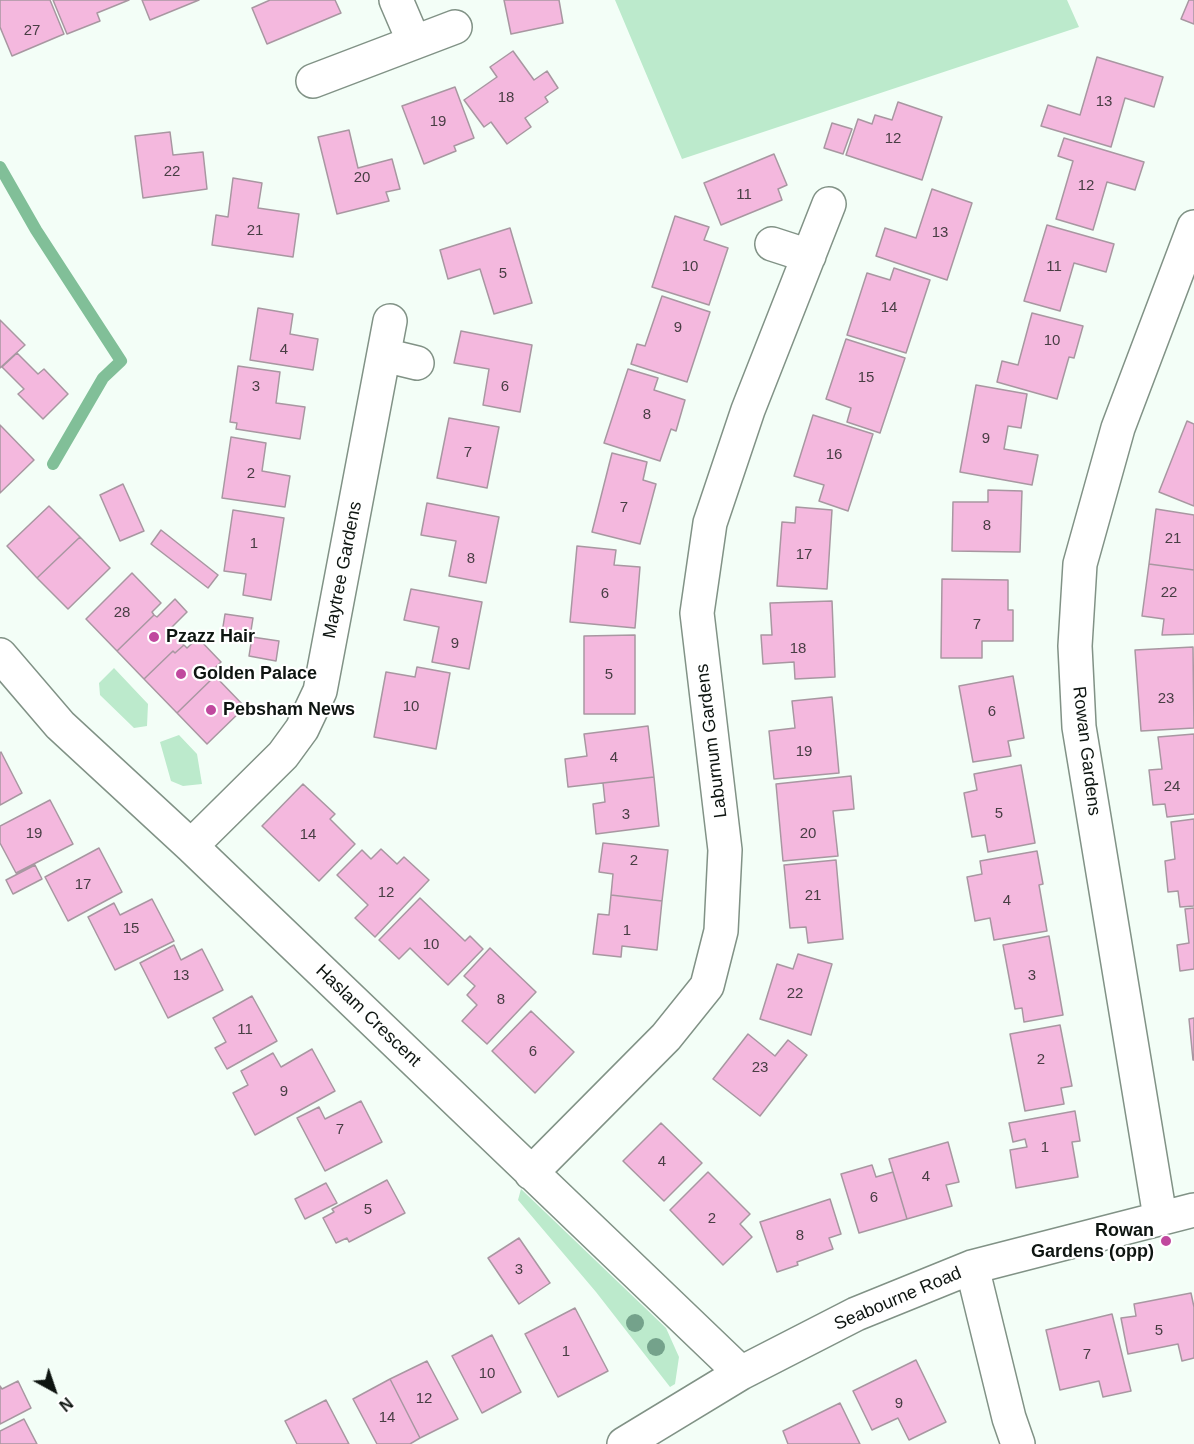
<!DOCTYPE html>
<html>
<head>
<meta charset="utf-8">
<style>
	body { margin:0 }
	#map { position:relative; width:1194px; height:1444px; overflow:hidden; background:#f3fef7; font-family:Helvetica,sans-serif }
	canvas { display:block }
	.north { position:absolute; left:24px; top:1360px; width:60px; height:60px; -webkit-text-stroke:4px #fff; paint-order:stroke; rotate:140deg; font-size:16px; font-weight:700; line-height:24px; text-align:center; color:#0e1511 }
	.north::after { content:''; display:block; margin:auto; width:21px; height:27px; background:#0e1511; clip-path:polygon(50% 0,100% 100%,50% 72%,0 100%) }
</style>
</head>
<body>
<div id="map">
<canvas width="1194" height="1444"></canvas>
<div class="north">N</div>
</div>
<script>
const g = document.querySelector('canvas').getContext('2d');
g.lineJoin = 'round';
function paint(path, color) { g.fillStyle = color; g.fill(path, 'evenodd'); }
function strokePath(path, color, width, dash) { g.strokeStyle = color; g.lineWidth = width; g.lineCap = dash ? 'butt' : 'round'; g.setLineDash(dash || []); g.stroke(path); }
function label(font, color, halo, rows, align = 'center') {
  g.font = font + ' Helvetica,sans-serif'; g.lineWidth = 4.5; g.setLineDash([]); g.textBaseline = 'middle'; g.strokeStyle = halo; g.fillStyle = color; for (const [text, x, y, turn = 0] of rows) {
    g.save(); g.translate(x, y); g.rotate((+turn || 0) * Math.PI / 180); g.textAlign = isNaN(turn) ? turn : align; if (halo) g.strokeText(text, 0, 0); g.fillText(text, 0, 0); g.restore();
  }
}
paint(new Path2D(`
	M 615,0 L 1067,0 L 1079,27 L 682,159 Z
	M 114,668 L 148,704 L 147,726 L 134,728 L 100,695 L 99,683 Z
	M 179,735 L 197,754 L 202,784 L 183,786 L 171,781 L 160,742 Z
	M 521,1189 L 666,1328 L 679,1357 L 675,1384 L 670,1387 L 596,1292 L 518,1200 Z`), '#bceacc');
strokePath(new Path2D(`
	M 0,167 L 36,230 L 121,361 L 103,378 L 53,464`), '#81bf98', 12);
const building = new Path2D(`
	M 0,0 L 50,0 L 64,34 L 12,56 L 0,27 Z
	M 53,0 L 129,0 L 97,13 L 100,21 L 67,34 Z
	M 142,0 L 199,0 L 150,20 Z
	M 270,0 L 335,0 L 341,13 L 267,44 L 252,8 Z
	M 504,0 L 559,0 L 563,23 L 511,34 Z
	M 1189,0 L 1194,0 L 1194,24 L 1181,19 Z
	M 513,51 L 534,80 L 547,71 L 558,88 L 545,97 L 548,102 L 525,118 L 531,127 L 507,144 L 491,122 L 484,127 L 464,100 L 497,77 L 490,67 Z
	M 1097,57 L 1163,77 L 1154,107 L 1125,98 L 1111,147 L 1041,126 L 1048,105 L 1080,115 Z
	M 455,87 L 474,138 L 454,146 L 456,151 L 424,164 L 402,106 Z
	M 898,102 L 942,117 L 922,180 L 846,155 L 858,119 L 872,124 L 875,115 L 892,120 Z
	M 832,123 L 852,129 L 843,154 L 824,148 Z
	M 349,130 L 358,168 L 392,159 L 400,189 L 386,192 L 389,201 L 337,214 L 318,137 Z
	M 170,132 L 173,155 L 203,152 L 207,189 L 143,198 L 135,136 Z
	M 1064,138 L 1144,162 L 1135,190 L 1107,182 L 1093,230 L 1056,219 L 1073,161 L 1058,156 Z
	M 774,154 L 787,185 L 778,189 L 782,200 L 721,225 L 704,183 Z
	M 233,178 L 262,183 L 258,208 L 299,214 L 293,257 L 212,245 L 216,215 L 228,217 Z
	M 932,189 L 972,203 L 947,280 L 876,256 L 885,228 L 916,238 Z
	M 675,216 L 709,227 L 704,240 L 728,248 L 709,305 L 652,287 Z
	M 1047,225 L 1114,244 L 1106,272 L 1074,263 L 1060,311 L 1024,301 Z
	M 510,228 L 532,303 L 494,314 L 480,269 L 448,279 L 440,250 Z
	M 894,268 L 930,280 L 906,353 L 847,335 L 867,273 L 890,280 Z
	M 662,296 L 710,312 L 687,382 L 631,364 L 637,344 L 645,346 Z
	M 258,308 L 293,314 L 290,334 L 318,339 L 313,370 L 250,360 Z
	M 1032,313 L 1083,326 L 1074,358 L 1069,357 L 1057,399 L 997,382 L 1002,361 L 1018,365 Z
	M 0,320 L 25,345 L 0,368 Z
	M 461,331 L 532,345 L 520,412 L 483,405 L 489,369 L 454,363 Z
	M 846,339 L 905,358 L 880,433 L 847,422 L 851,408 L 826,399 Z
	M 17,353 L 38,374 L 44,369 L 68,394 L 43,419 L 18,394 L 24,389 L 2,367 Z
	M 238,366 L 280,372 L 276,403 L 305,407 L 300,439 L 236,429 L 237,423 L 230,422 Z
	M 628,369 L 658,378 L 654,390 L 685,400 L 676,431 L 671,429 L 660,461 L 604,443 Z
	M 976,385 L 1027,394 L 1021,428 L 1008,426 L 1004,449 L 1038,455 L 1032,485 L 960,472 Z
	M 813,415 L 873,434 L 848,511 L 819,501 L 824,485 L 794,476 Z
	M 449,418 L 499,427 L 487,488 L 437,478 Z
	M 1187,421 L 1194,424 L 1194,506 L 1159,492 Z
	M 0,425 L 34,460 L 0,493 Z
	M 231,437 L 266,443 L 262,471 L 290,476 L 285,507 L 222,498 Z
	M 612,453 L 647,462 L 643,480 L 656,484 L 640,544 L 592,532 Z
	M 123,484 L 144,531 L 120,541 L 100,495 Z
	M 988,490 L 1022,491 L 1020,552 L 952,551 L 953,502 L 988,502 Z
	M 427,503 L 499,517 L 486,583 L 449,576 L 456,541 L 421,535 Z
	M 49,506 L 80,537 L 37,578 L 7,546 Z
	M 796,507 L 832,510 L 827,589 L 777,586 L 782,522 L 795,523 Z
	M 1156,509 L 1194,515 L 1194,570 L 1149,564 Z
	M 233,510 L 284,518 L 271,600 L 243,595 L 246,574 L 224,571 Z
	M 161,530 L 218,575 L 208,588 L 151,544 Z
	M 80,537 L 110,568 L 68,609 L 37,578 Z
	M 577,546 L 616,550 L 614,565 L 640,567 L 635,628 L 570,622 Z
	M 1149,564 L 1194,570 L 1194,634 L 1162,635 L 1164,619 L 1142,616 Z
	M 132,573 L 161,603 L 152,612 L 154,615 L 117,651 L 86,619 Z
	M 942,579 L 1008,580 L 1008,610 L 1013,610 L 1013,641 L 982,641 L 982,658 L 941,658 Z
	M 411,589 L 482,602 L 469,669 L 432,662 L 439,627 L 404,620 Z
	M 175,599 L 187,612 L 169,630 L 184,645 L 175,653 L 173,651 L 144,679 L 117,651 L 154,615 L 157,617 Z
	M 832,601 L 835,677 L 795,679 L 794,662 L 763,664 L 761,635 L 772,635 L 770,603 Z
	M 225,614 L 253,618 L 250,637 L 222,633 Z
	M 635,635 L 635,714 L 584,714 L 584,636 Z
	M 252,637 L 279,641 L 276,661 L 249,656 Z
	M 198,638 L 221,662 L 211,672 L 215,676 L 177,713 L 144,679 L 173,651 L 175,653 L 184,645 L 187,648 Z
	M 1193,647 L 1194,728 L 1141,731 L 1135,650 Z
	M 417,667 L 450,673 L 436,749 L 374,737 L 386,672 L 415,677 Z
	M 215,676 L 245,707 L 207,744 L 177,713 Z
	M 1013,676 L 1024,738 L 1008,741 L 1011,756 L 973,762 L 959,686 Z
	M 832,697 L 839,773 L 774,779 L 769,731 L 795,728 L 792,701 Z
	M 648,726 L 654,777 L 568,787 L 565,759 L 587,756 L 584,734 Z
	M 1194,734 L 1194,814 L 1167,817 L 1165,804 L 1153,805 L 1149,770 L 1162,769 L 1158,737 Z
	M 1,752 L 22,793 L 0,805 L 0,753 Z
	M 1021,765 L 1035,843 L 988,852 L 985,835 L 972,837 L 964,793 L 977,790 L 974,774 Z
	M 851,776 L 854,809 L 833,811 L 838,856 L 783,861 L 776,784 Z
	M 654,777 L 659,826 L 596,834 L 593,804 L 605,802 L 603,783 Z
	M 303,784 L 335,814 L 330,819 L 355,844 L 319,881 L 262,826 Z
	M 50,800 L 73,844 L 16,873 L 0,843 L 0,826 Z
	M 1194,819 L 1194,906 L 1180,907 L 1178,891 L 1168,892 L 1165,861 L 1175,859 L 1171,822 Z
	M 603,843 L 668,850 L 662,901 L 611,895 L 613,874 L 599,872 Z
	M 99,848 L 122,892 L 68,921 L 45,877 Z
	M 381,849 L 397,864 L 404,857 L 429,880 L 375,937 L 355,918 L 368,905 L 337,875 L 362,850 L 371,859 Z
	M 1037,851 L 1043,884 L 1039,885 L 1047,931 L 994,940 L 990,918 L 975,921 L 967,877 L 982,874 L 980,861 Z
	M 836,860 L 843,939 L 808,943 L 806,927 L 790,928 L 784,865 Z
	M 35,865 L 42,879 L 13,894 L 6,880 Z
	M 611,895 L 662,901 L 657,950 L 622,946 L 621,957 L 593,954 L 598,914 L 609,915 Z
	M 420,898 L 465,941 L 470,936 L 483,949 L 448,985 L 410,948 L 399,959 L 379,940 Z
	M 152,899 L 174,941 L 115,970 L 88,917 L 114,903 L 120,915 Z
	M 1194,908 L 1194,969 L 1180,971 L 1177,945 L 1189,943 L 1185,909 Z
	M 1049,936 L 1063,1015 L 1024,1022 L 1022,1008 L 1015,1009 L 1003,945 Z
	M 174,945 L 181,960 L 202,949 L 223,990 L 168,1018 L 140,963 Z
	M 490,948 L 536,992 L 487,1044 L 462,1021 L 477,1005 L 467,995 L 475,986 L 464,976 Z
	M 798,954 L 832,964 L 811,1035 L 760,1019 L 777,964 L 793,969 Z
	M 252,996 L 277,1041 L 227,1069 L 215,1048 L 226,1042 L 213,1018 Z
	M 531,1011 L 574,1052 L 535,1093 L 492,1051 Z
	M 1194,1018 L 1194,1060 L 1193,1060 L 1189,1019 Z
	M 1060,1025 L 1072,1086 L 1061,1088 L 1064,1104 L 1025,1111 L 1010,1034 Z
	M 748,1034 L 775,1056 L 788,1040 L 807,1055 L 760,1116 L 713,1079 Z
	M 312,1049 L 335,1091 L 255,1135 L 233,1093 L 248,1085 L 241,1071 L 273,1053 L 281,1067 Z
	M 361,1101 L 382,1142 L 325,1171 L 297,1118 L 319,1107 L 325,1119 Z
	M 1075,1111 L 1080,1141 L 1072,1142 L 1078,1177 L 1016,1188 L 1010,1150 L 1027,1147 L 1025,1139 L 1013,1142 L 1009,1123 Z
	M 661,1123 L 702,1163 L 664,1201 L 623,1161 Z
	M 948,1142 L 959,1182 L 946,1185 L 952,1206 L 907,1219 L 889,1159 Z
	M 872,1165 L 876,1177 L 893,1172 L 907,1219 L 859,1233 L 841,1174 Z
	M 708,1172 L 750,1214 L 740,1224 L 752,1237 L 723,1265 L 670,1210 Z
	M 387,1180 L 405,1213 L 349,1242 L 347,1238 L 336,1243 L 323,1218 L 334,1212 L 332,1209 Z
	M 326,1183 L 337,1203 L 305,1219 L 295,1199 Z
	M 830,1199 L 841,1234 L 829,1238 L 833,1249 L 797,1262 L 798,1265 L 777,1272 L 760,1222 Z
	M 519,1238 L 550,1283 L 519,1304 L 488,1258 Z
	M 1191,1293 L 1194,1307 L 1194,1358 L 1182,1361 L 1178,1344 L 1128,1354 L 1121,1318 L 1136,1316 L 1134,1304 Z
	M 575,1308 L 608,1371 L 558,1397 L 525,1334 Z
	M 1112,1314 L 1131,1391 L 1103,1397 L 1099,1381 L 1060,1390 L 1046,1330 Z
	M 492,1335 L 521,1392 L 482,1413 L 452,1356 Z
	M 916,1360 L 946,1422 L 909,1440 L 898,1418 L 872,1430 L 853,1391 Z
	M 427,1361 L 458,1419 L 420,1438 L 390,1379 Z
	M 390,1379 L 420,1438 L 410,1444 L 377,1444 L 353,1399 Z
	M 18,1381 L 31,1408 L 0,1424 L 0,1386 L 2,1389 Z
	M 326,1400 L 349,1444 L 297,1444 L 285,1421 Z
	M 840,1403 L 860,1444 L 788,1444 L 783,1431 Z
	M 24,1419 L 37,1444 L 0,1444 L 0,1431 Z`);
paint(building, '#f4b8de');
strokePath(building, '#a897a1', 1.5);
const minor = new Path2D(`
	M 396,0 L 414,42
	M 313,81 L 455,27
	M 772,244 L 809,256
	M 384,355 L 417,363
	M 0,655 L 60,725 L 191,846 L 741,1373
	M 191,846 L 283,755 L 302,729 L 320,691 L 390,321
	M 531,1173 L 666,1037 L 707,986 L 721,931 L 725,850 L 697,613 L 710,523 L 748,410 L 829,204
	M 1160,1217 L 1079,727 L 1075,646 L 1080,564 L 1118,428 L 1194,227
	M 972,1267 L 1009,1418 L 1018,1444
	M 624,1444 L 741,1373 L 856,1314 L 972,1267 L 1194,1210`);
strokePath(minor, '#819286', 36);
strokePath(minor, '#fff', 33);
g.fillStyle = '#74a28b';
for (const [x, y] of [
	[635,1323],
	[656,1347]
]) { g.beginPath(); g.arc(x, y, 9, 0, 2 * Math.PI); g.fill(); }
for (const [x, y, r, color] of [
	[154,637,6,"#c0489e"],
	[181,674,6,"#c0489e"],
	[211,710,6,"#c0489e"],
	[1166,1241,6,"#c0489e"]
]) { const dot = new Path2D(); dot.arc(x, y, r, 0, 2 * Math.PI); g.fillStyle = color; g.fill(dot); strokePath(dot, '#fff', 2); }
label('15px', '#483e44', null, [
	["27",32,31],
	["18",506,98],
	["13",1104,102],
	["19",438,122],
	["12",893,139],
	["22",172,172],
	["20",362,178],
	["12",1086,186],
	["11",744,195],
	["21",255,231],
	["13",940,233],
	["10",690,267],
	["11",1054,267],
	["5",503,274],
	["14",889,308],
	["9",678,328],
	["10",1052,341],
	["4",284,350],
	["15",866,378],
	["3",256,387],
	["6",505,387],
	["8",647,415],
	["9",986,439],
	["7",468,453],
	["16",834,455],
	["2",251,474],
	["7",624,508],
	["8",987,526],
	["21",1173,539],
	["1",254,544],
	["17",804,555],
	["8",471,559],
	["22",1169,593],
	["6",605,594],
	["28",122,613],
	["7",977,625],
	["9",455,644],
	["18",798,649],
	["5",609,675],
	["23",1166,699],
	["10",411,707],
	["6",992,712],
	["19",804,752],
	["4",614,758],
	["24",1172,787],
	["5",999,814],
	["3",626,815],
	["19",34,834],
	["20",808,834],
	["14",308,835],
	["2",634,861],
	["17",83,885],
	["12",386,893],
	["21",813,896],
	["4",1007,901],
	["15",131,929],
	["1",627,931],
	["10",431,945],
	["13",181,976],
	["3",1032,976],
	["22",795,994],
	["8",501,1000],
	["11",245,1030],
	["6",533,1052],
	["2",1041,1060],
	["23",760,1068],
	["9",284,1092],
	["7",340,1130],
	["1",1045,1148],
	["4",662,1162],
	["4",926,1177],
	["6",874,1198],
	["5",368,1210],
	["2",712,1219],
	["8",800,1236],
	["3",519,1270],
	["5",1159,1331],
	["1",566,1352],
	["7",1087,1355],
	["10",487,1374],
	["12",424,1399],
	["9",899,1404],
	["14",387,1418]
]);
label('18px', '#0e1511', '#fff', [
	["Maytree Gardens",343,570,-79],
	["Laburnum Gardens",712,741,-97],
	["Rowan Gardens",1086,751,83],
	["Haslam Crescent",368,1016,44],
	["Seabourne Road",898,1299,-23]
]);
label('bold 18px', '#0e1511', '#fff', [
	["Pzazz Hair",166,637],
	["Golden Palace",193,674],
	["Pebsham News",223,710],
	["Rowan",1154,1231,"right"],
	["Gardens (opp)",1154,1252,"right"]
], 'left');
</script>
</body>
</html>
